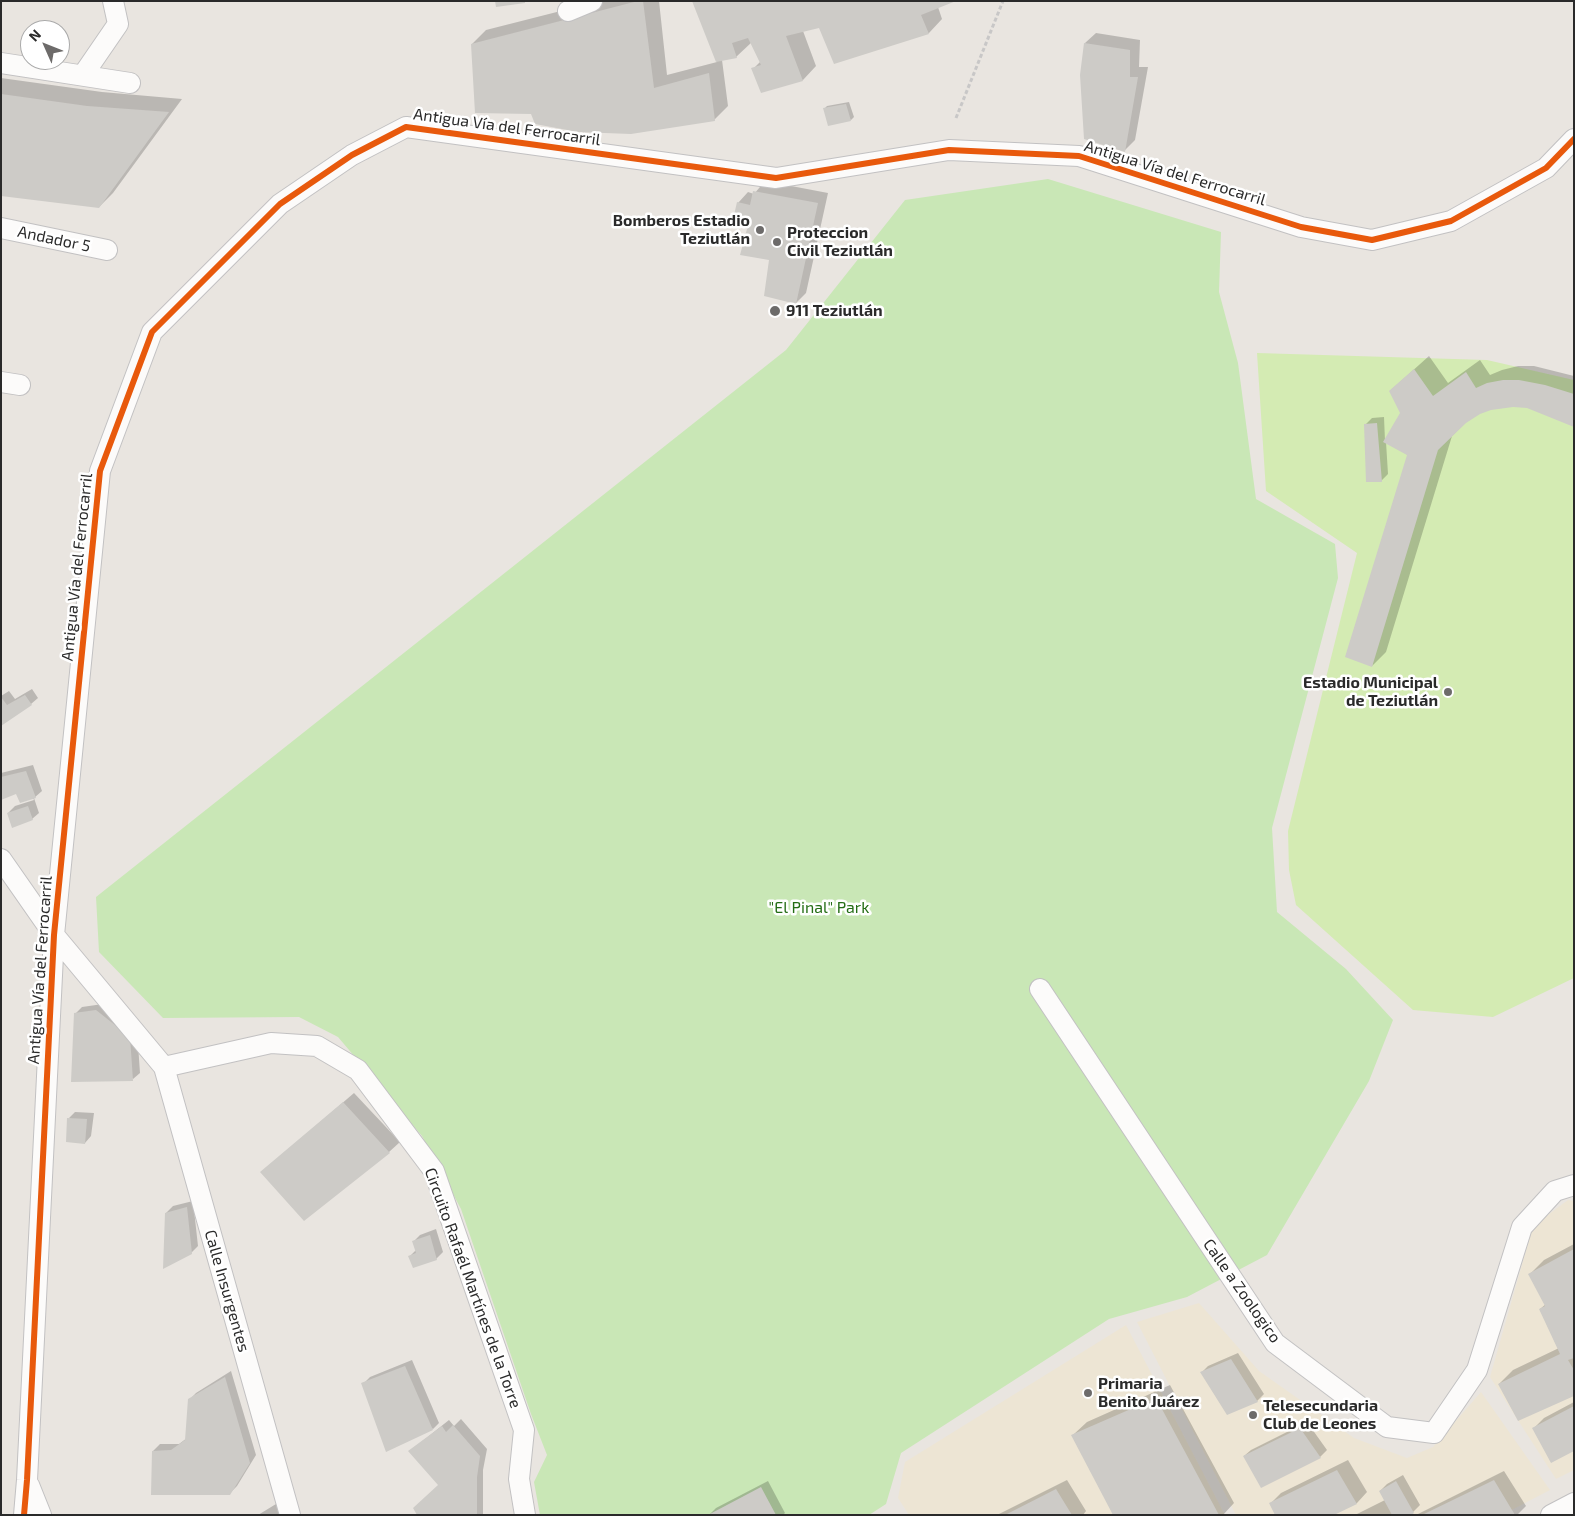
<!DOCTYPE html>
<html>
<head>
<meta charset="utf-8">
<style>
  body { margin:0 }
  #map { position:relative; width:1575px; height:1516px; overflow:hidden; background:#e9e5e0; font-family:"Exo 2",sans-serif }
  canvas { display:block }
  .frame { position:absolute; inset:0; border:2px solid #2a2a2a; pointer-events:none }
  .north { position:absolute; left:20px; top:20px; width:50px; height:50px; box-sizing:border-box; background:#fff; border:1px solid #aaa; border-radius:50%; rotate:314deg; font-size:14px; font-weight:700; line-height:20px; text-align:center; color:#2a2a2a }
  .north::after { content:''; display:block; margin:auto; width:18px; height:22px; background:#6d6b6a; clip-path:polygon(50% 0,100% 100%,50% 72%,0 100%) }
</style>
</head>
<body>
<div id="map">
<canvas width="1575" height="1516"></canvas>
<div class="frame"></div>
<div class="north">N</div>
</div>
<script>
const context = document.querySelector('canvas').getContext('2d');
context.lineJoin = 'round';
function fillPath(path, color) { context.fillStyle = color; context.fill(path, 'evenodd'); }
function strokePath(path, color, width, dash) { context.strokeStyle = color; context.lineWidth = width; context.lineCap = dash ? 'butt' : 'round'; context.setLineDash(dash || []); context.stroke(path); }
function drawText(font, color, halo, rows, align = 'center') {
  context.font = font + ' "Exo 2",sans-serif'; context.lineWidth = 5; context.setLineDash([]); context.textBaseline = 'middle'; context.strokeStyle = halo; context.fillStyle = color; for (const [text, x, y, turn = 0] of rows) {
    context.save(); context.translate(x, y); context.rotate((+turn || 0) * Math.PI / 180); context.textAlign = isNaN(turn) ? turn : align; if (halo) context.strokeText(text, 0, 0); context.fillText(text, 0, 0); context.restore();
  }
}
const education = new Path2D(`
  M1568,1200l6,1v269l-18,9 -66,-102 43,-151z
  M1199,1303l60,68 95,67 53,20 26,-11 48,-55 69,98 -48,25h-266l-99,-193z
  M1126,1325l99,190h-316l-11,-17 7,-36z`);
const green = new Path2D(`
  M1048,179l173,53 -2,60 19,71 18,136 79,45 3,34 -66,250 5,84 69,57 47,51 -24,61 -102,174 -80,42 -78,22 -208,134 -15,51 -17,11h-329l-6,-33 13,-27 -16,-41 -70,-205 -39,-73 -84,-99 -39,-20 -136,1 -64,-66 -3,-55 690,-547 119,-150z`);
const pitch = new Path2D(`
  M1257,353l230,7 87,20v598l-81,39 -80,-7 -117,-105 -7,-35 -1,-39 69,-278 -91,-62z`);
const shadow = new Path2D(`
  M600,1h59l8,74 50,-13 -23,-61 244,6 4,12 -13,14 -110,-7 -16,5 13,35 -13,14 -50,-11 8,-8 -9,-19 -16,15 -14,3 6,46 -14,14 -182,-8 -60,-68 14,-14z
  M1096,33l44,7 -1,27h9l-13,73 -10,10 -40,-107z
  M1,78l101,14 80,7 -69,94 -14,14 -98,-13z
  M849,102l5,15 -3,3 -27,-11 3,-3z
  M765,181l63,12 -22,100 -10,10 -26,-44 -22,-31 -10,-25 10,-11 6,2z
  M1429,356l19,27 32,-23 10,15 12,-5 16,-4h16l40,10v50l-47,-19 -14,-1 -22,3 -12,4 -13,9 -14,14 -66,216 -14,14 36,-211 -22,-13 2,32 -7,7 -16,-56 7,-7 12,-1 1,24 17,-28 -12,-22z
  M32,689l6,9 -7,6 -30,20v-28l8,-5 6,8z
  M33,765l9,26 -8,7 5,15 -7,6 -24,-6 7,-7 19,-6 -1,-2 -16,-6 -16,7v-26z
  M103,1004l34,26 3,43 -7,6 -58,-65 7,-7z
  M354,1093l46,49 -11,10 -127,20z
  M75,1112l19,1 -3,23 -6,7 -16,-25z
  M193,1201l5,45 -7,7 -25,-40 7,-7z
  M436,1229l7,23 -7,7 -26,-3 6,-6 -3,-8 7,-7z
  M1574,1244v150l-75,-10 14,-14 46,-22 -19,-39 6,-5 -16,-30 14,-14z
  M1238,1353l26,41 -7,7 -30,12 -25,-41 6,-6z
  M412,1360l27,63 -6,6 -70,-45 7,-7z
  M231,1371l25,84 -19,31 -7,7 -77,-42 7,-7h19l8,-6 2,-38 7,-7z
  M1170,1385l64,118 -11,12h-108l-42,-80 14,-13z
  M1574,1402v47l-40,-21 10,-10z
  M461,1419l26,30 -4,21v45h-65l21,-30 -29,-34 39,-31 5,6z
  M1307,1422l20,28 -7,7 -59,29 -17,-30 7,-6z
  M1348,1460l19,32 -10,11 -26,12 -60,-12 10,-10z
  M1504,1471l22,35 -9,9h-101z
  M1403,1475l17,30 -7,7 -4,3h-54l30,-15 -5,-9 7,-7z
  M1067,1480l19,31 -3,4h-86z
  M768,1481l17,32 -2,2h-74l7,-7z
  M276,1504l3,11h-21z`);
const building = new Path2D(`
  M495,1h30v2l-29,4z
  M638,1h5l11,87 55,-15 6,48 -84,13 -53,-2 -43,-8 -4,-10 -56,-1 -4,-69z
  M692,1h264l-35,14 8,19 -95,30 -15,-36 -33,8 17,45 -42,12 -10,-25 10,-3 -13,-27 -16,5 5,15 -21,4z
  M1084,43l46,7v27h8l-13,75 -41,-13 -4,-64z
  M1,94l86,12 82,6 -70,96 -98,-12z
  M846,104l5,17 -23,5 -5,-18z
  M753,191l65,12 -22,101 -32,-8 5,-36 -29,-5 7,-26 -15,-5 5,-22 13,3z
  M1414,369l19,27 33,-24 10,16 11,-5 16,-3h16l26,5 29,9v33l-47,-19 -14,-1 -22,3 -11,4 -14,9 -28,27 -66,217 -27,-10 62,-202 -24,-13 17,-29 -11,-22z
  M1377,423l5,59h-16l-2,-58z
  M25,695l7,10 -31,21v-29l6,8z
  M26,771l10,27 -16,5 -4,-9 -15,6v-23z
  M28,806l5,14 -21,8 -5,-15z
  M96,1010l34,27 3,44 -62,1 3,-69z
  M343,1102l47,51 -86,68 -44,-49z
  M67,1118l20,1 -2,25 -19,-2z
  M187,1207l5,47 -29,15 2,-56z
  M430,1235l7,25 -24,8 -5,-12 8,-3 -4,-12z
  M1574,1249v109l-6,2 6,10v26l-56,25 -20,-37 62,-30 -21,-45 6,-3 -17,-32z
  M1231,1359l27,43 -31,13 -27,-43z
  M405,1366l28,64 -47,22 -25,-69z
  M225,1377l25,86 -20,32h-79l1,-44 19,-1 14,-10 3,-41z
  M1156,1398l63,117h-106l-42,-80z
  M1574,1406v45l-23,12 -19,-35z
  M453,1425l27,31 -3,21v38h-60l-4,-7 25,-23 -30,-34 34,-25 4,6z
  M1300,1428l21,30 -60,30 -18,-32z
  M1337,1470l20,34 -23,11h-59l-6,-12z
  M1494,1480l21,35h-93z
  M1396,1481l18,32 -3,2h-19l-13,-24z
  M761,1487l15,28h-68z
  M1056,1489l16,26h-67z`);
const path = new Path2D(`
  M956,118l47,-117`);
const minor = new Path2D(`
  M568,11l24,-10
  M1,63l129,20
  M83,75l35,-51 -5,-23
  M1,228l106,22
  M1,382l19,3
  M1,859l53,76 110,132 107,-24 46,3 41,24 76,101 90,259 -5,49 6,36
  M1040,989l235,354 112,84 47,6 43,-63 45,-143 33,-36 19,-6
  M164,1067l126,448
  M29,1485l12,30
  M24,1515l3,-35 27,-545 46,-464 52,-139 128,-128 72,-49 54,-28 370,51 173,-28 130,6 222,71 71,13 79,-19 95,-53 28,-29
  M1551,1515l23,-12`);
const cycleway = new Path2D(`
  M24,1515l3,-35 27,-545 46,-464 52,-139 128,-128 72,-49 54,-28 370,51 173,-28 130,6 222,71 71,13 79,-19 95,-53 28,-29`);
const markers = [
  [760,230,5,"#6d6b6a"],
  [777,242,5,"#6d6b6a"],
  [775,311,6,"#6d6b6a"],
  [1448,692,5,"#6d6b6a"],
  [1088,1393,5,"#6d6b6a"],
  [1253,1415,5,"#6d6b6a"]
];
const streetNames = [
  ["Antigua Vía del Ferrocarril",507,127,8],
  ["Antigua Vía del Ferrocarril",1175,173,17],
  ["Andador 5",54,239,12],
  ["Antigua Vía del Ferrocarril",77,567,-84],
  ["Antigua Vía del Ferrocarril",40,970,-86],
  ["Circuito Rafaél Martínes de la Torre",473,1288,70],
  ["Calle Insurgentes",227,1291,74],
  ["Calle a Zoologico",1242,1291,55]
];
const poiNames = [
  ["Bomberos Estadio",750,221,"right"],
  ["Teziutlán",750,239,"right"],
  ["Proteccion",787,233],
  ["Civil Teziutlán",787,251],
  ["911 Teziutlán",786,311],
  ["Estadio Municipal",1438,683,"right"],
  ["de Teziutlán",1438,701,"right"],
  ["Primaria",1098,1384],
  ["Benito Juárez",1098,1402],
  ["Telesecundaria",1263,1406],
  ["Club de Leones",1263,1424]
];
const parkNames = [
  ["\"El Pinal\" Park",819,908]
];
fillPath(education, '#ede5d4');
fillPath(green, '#c9e7b6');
fillPath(pitch, '#d4ebb3');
fillPath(shadow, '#0003');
fillPath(building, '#cdcbc7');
strokePath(minor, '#c2c1c2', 22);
strokePath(path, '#c8c7c7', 3, [4, 2.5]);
strokePath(minor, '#fcfbfa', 20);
strokePath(cycleway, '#e8590c', 6);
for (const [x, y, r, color] of markers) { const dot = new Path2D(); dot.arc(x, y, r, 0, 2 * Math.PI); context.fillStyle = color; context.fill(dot); strokePath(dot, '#fff', 2); }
drawText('16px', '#2a2a2a', '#fff', streetNames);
drawText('bold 16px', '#2a2a2a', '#fff', poiNames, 'left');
drawText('16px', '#246d15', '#fff', parkNames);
</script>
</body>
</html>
